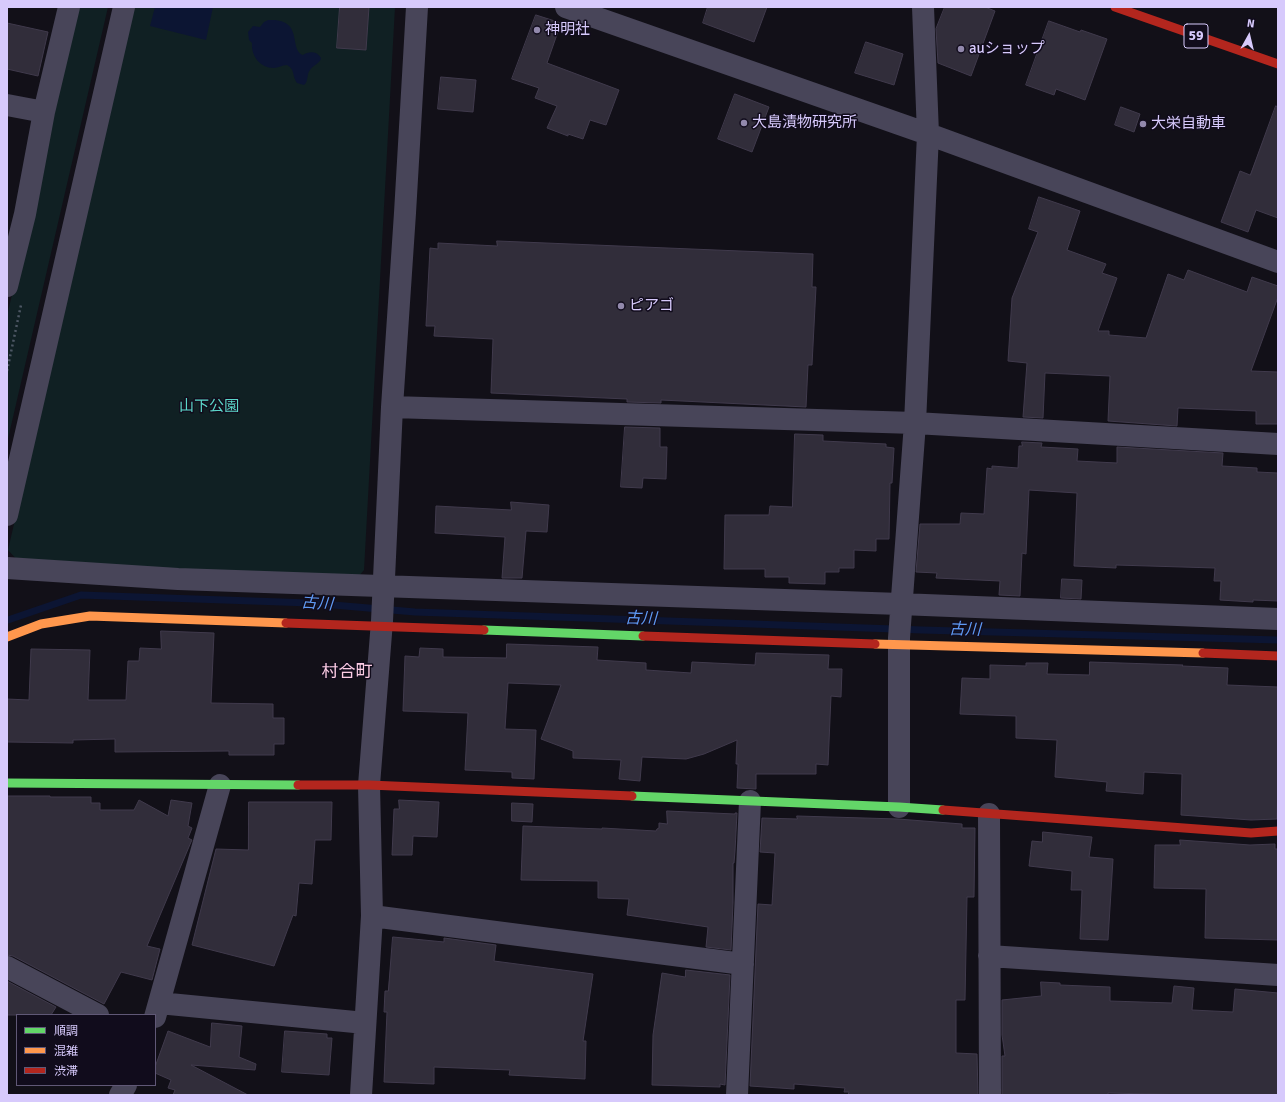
<!DOCTYPE html>
<html>
<head>
<meta charset="utf-8">
<style>
  body { margin:0 }
  #map { position:relative; width:1285px; height:1102px; overflow:hidden; background:#121018; font-family:Signika,"Noto Sans JP",sans-serif }
  canvas { display:block }
  .frame { position:absolute; inset:0; border:8px solid #d7cafc; pointer-events:none }
  .legend { position:absolute; left:16px; top:1014px; width:140px; height:72px; box-sizing:border-box; background:#110c1c; border:1px solid #605876; margin:0; padding:5px 7px; list-style:none; font-size:12px; color:#d7cafc }
  .legend li { display:flex; align-items:center; gap:8px; height:20px }
  .legend b { width:20px; border:1px solid #605876 }
  .north { position:absolute; left:1229px; top:16px; width:40px; height:40px; -webkit-text-stroke:3px #110c1c; paint-order:stroke; rotate:8deg; font-size:11px; font-weight:700; line-height:16px; text-align:center; color:#d7cafc }
  .north::after { content:''; display:block; margin:auto; width:14px; height:18px; background:#d7cafc; clip-path:polygon(50% 0,100% 100%,50% 72%,0 100%) }
</style>
</head>
<body>
<div id="map">
<canvas width="1285" height="1102"></canvas>
<div class="frame"></div>
<ul class="legend">
<li><b style="height:5px;background:#63d668"></b>順調</li>
<li><b style="height:5px;background:#ff974d"></b>混雑</li>
<li><b style="height:5px;background:#b3261e"></b>渋滞</li>
</ul>
<div class="north">N</div>
</div>
<script>
const context = document.querySelector('canvas').getContext('2d');
context.lineJoin = 'round';
function fillPath(path, color) { context.fillStyle = color; context.fill(path, 'evenodd'); }
function strokePath(path, color, width, dash) { context.strokeStyle = color; context.lineWidth = width; context.lineCap = dash ? 'butt' : 'round'; context.setLineDash(dash || []); context.stroke(path); }
function drawText(font, color, halo, rows, align = 'center') {
  context.font = font + ' Signika,"Noto Sans JP",sans-serif'; context.lineWidth = 3; context.setLineDash([]); context.textBaseline = 'middle'; context.strokeStyle = halo; context.fillStyle = color; for (const [text, x, y, turn = 0] of rows) {
    context.save(); context.translate(x, y); context.rotate((+turn || 0) * Math.PI / 180); context.textAlign = isNaN(turn) ? turn : align; if (halo) context.strokeText(text, 0, 0); context.fillText(text, 0, 0); context.restore();
  }
}
const green = new Path2D(`
  M79,7h29l-101,436v-127z
  M133,7h262l-31,563 -6,7 -338,-14 -12,-13z`);
const water = new Path2D(`
  M155,7h58l-7,33 -56,-14z
  M268,20c37,-2 20,29 35,35 6,-4 14,-4 18,3 -1,6 -7,6 -11,12 -4,5 -1,11 -6,15l-7,-2c-5,-7 -2,-14 -10,-18 -5,0 -9,3 -13,3 -14,0 -23,-12 -22,-25l-3,-3 -1,-8 5,-6 7,1 4,-5z`);
const stream = new Path2D(`
  M8,620l73,-25 229,8 105,9 507,18 356,10`);
const building = new Path2D(`
  M340,7h29l-3,43 -29,-2z
  M708,7h59l-13,35 -51,-19z
  M945,7h40l10,4 -24,65 -33,-13 -2,-34z
  M536,15l25,8 -14,40 72,27 -13,35 -16,-5 -7,19 -15,-5v2l-21,-8 10,-22 -22,-8 4,-10 -27,-9z
  M1049,21l31,11 1,-2 26,9 -22,61 -29,-11 -2,6 -28,-10z
  M7,23l41,9 -10,44 -31,-7z
  M866,42l37,12 -9,31 -39,-12z
  M441,77l35,3 -3,32 -35,-3z
  M735,94l34,13 -17,45 -34,-13z
  M1276,106l2,1v111l-22,-8 -8,22 -27,-10 19,-51 10,4z
  M1121,107l19,7 -6,18 -19,-7z
  M1039,197l41,14 -13,39 39,14 -4,9 15,5 -19,53h11v4l37,3 22,-64 16,6 4,-10 59,22 5,-15 26,9v11l-27,74 27,1v52h-22v-13l-78,-3 -1,18 -69,-5 2,-45 -65,-3 -2,45 -20,-1 4,-54 -19,-2 4,-63 26,-66 -9,-3z
  M497,241l316,13 -1,33h4l-4,78h-4l-2,42 -145,-7v3l-34,-1v-3l-136,-6 2,-54 -59,-3 1,-10h-9l4,-78 8,1v-6l59,3z
  M625,427l35,1v19h7l-1,32 -23,-1 -1,10 -21,-1z
  M795,434l28,1v6l63,3v3l8,1 -2,35h-2l-1,56h-13v12l-22,-1v18h-15v4h-14v12l-36,-1v-6h-24v-8h-41l1,-54h44l1,-9 22,1z
  M1022,442l20,1 -1,4 37,2 -1,12 40,2v-16l106,6 -1,13 35,2v4l21,1v128l-25,-1v2l-33,-2 1,-19h-7l1,-13 -99,-3v3l-42,-2 3,-73 -48,-3 -3,64 -4,-1 -2,43 -21,-1 1,-14 -64,-3 1,-5 -21,-1 4,-48h40l1,-11 23,1 3,-46 5,1v-3l26,2 1,-22h3z
  M511,502l38,3 -2,27 -21,-1 -4,47h-20l3,-41 -70,-4 1,-27 75,4z
  M1062,579l20,1 -1,19 -20,-1z
  M161,631l53,2 -3,70 62,1v14h11v26h-10v11h-45v-4l-114,1v-13l-42,1v3l-66,-1v-43l22,1 2,-51 59,1 -2,50h38l2,-39h11l1,-13 21,1z
  M507,644l91,3 -1,13 49,3v7l45,3 1,-11 63,3 1,-12 73,2 -1,14h14l-1,28 -10,-1 -3,69 -12,-1v10h-60v15l-19,-1 1,-24h-2l1,-24 -33,14 -18,5 -44,-2 -2,24 -21,-2 2,-19 -48,-2v-7l-32,-12 20,-54 -53,-2 -3,46 31,1 -2,49 -22,-1v-6l-47,-2 3,-57 -65,-2 2,-55 14,1 1,-9 23,1v8l63,1z
  M1090,662l93,3 -1,1 46,2 -1,17 51,2v98l-1,34 -26,1 -70,-5 1,-41 -38,-2 -1,22 -37,-3 1,-9 -52,-5 2,-37 -41,-2v-22l-56,-2 2,-36 28,1v-14l36,1v-3h22l-1,11 42,1z
  M7,796h43v1h41v6h9v7h34l5,-10 29,16 3,-16 21,3 -4,23 4,2 -4,10 4,2 -1,2 -44,104 13,3 -8,31 -31,-8 -17,32 -91,-48 -6,-1z
  M399,800l40,2 -2,35 -24,-1 -1,19h-20l2,-46h5z
  M249,802h83l-1,38h-16l-3,44 -13,-1 -3,33 -3,-1 -19,51 -82,-21 24,-96 32,1z
  M512,803l21,1 -1,18 -20,-1z
  M667,811l68,3v-1h2l-2,38 -1,12h-1v40l-2,47 -25,-3 2,-20 -81,-12 2,-16 -31,-1v-17l-77,-1 2,-54 79,3v-1l54,3 1,-2 2,-1v-5l8,1z
  M797,816l101,3 64,5v4h13l-1,69h-7l-2,103h-9v53l21,1 1,41h-130l1,-3h-5l1,-4 -51,-4v5l-44,-3 8,-182 14,1 3,-52 -15,-1 2,-34 35,1z
  M1043,832l49,5 -3,20 24,2 -5,81 -28,-1 2,-49h-11l1,-19 -43,-5 3,-25 10,1z
  M1180,840l70,5 25,-1v5h3v91l-73,-2 1,-49 -52,-1 1,-43h25z
  M393,937l51,5v-4l52,7 -2,16 99,13 -10,67h3l-1,38 -76,-4 1,-5 -76,-3v17l-50,-2 3,-70h-3l1,-21h3z
  M686,970l44,5 -5,110 -5,-1v3l-68,-2 1,-50 9,-62 23,4z
  M7,981l49,26 -5,8h-44z
  M1041,982l19,1v2l50,2v14l62,2 2,-17 20,2 -2,22 41,2 2,-23 43,4v102h-86l-84,-2v2h-106v-39h3l-3,-21v-35l39,-4z
  M212,1023l30,3 -3,31 17,7 -1,6 -64,-5 57,30h-75l2,-5 -7,-2 3,-8 -16,-7v-6l13,-36 42,16z
  M285,1031l42,3v4h5l-3,37 -47,-3z`);
const path = new Path2D(`
  M7,371l14,-66`);
const street = new Path2D(`
  M566,7l362,127 350,128
  M7,105l37,7
  M7,286l18,-72 19,-102 25,-105
  M392,407l523,16 363,21
  M7,515l117,-508
  M7,568l171,11 722,25 378,15
  M899,807v-169l16,-215 13,-289 -5,-127
  M989,814l1,281
  M372,916l371,48
  M989,956l289,19
  M7,967l91,48
  M159,1003l206,20
  M155,1017l65,-232
  M120,1095l6,-10
  M361,1095l11,-179 -3,-131 13,-164 10,-214 13,-194 12,-206
  M737,1095l13,-294`);
const fast = new Path2D(`
  M484,630l159,6
  M7,783l291,2
  M632,796l267,11 44,3`);
const slow = new Path2D(`
  M7,637l34,-13 49,-8 196,7
  M875,644l328,9`);
const jam = new Path2D(`
  M1115,7l163,57
  M286,623l198,7
  M643,636l232,8
  M1203,653l75,3
  M298,785h71l263,11
  M943,810l308,23 27,-2`);
const markers = [
  [537,30,4,"#9289ac"],
  [961,49,4,"#9289ac"],
  [744,123,4,"#9289ac"],
  [1143,124,4,"#9289ac"],
  [621,306,4,"#9289ac"]
];
const shields = [
  [1196,36,24]
];
const shieldNames = [
  ["59",1196,36]
];
const poiNames = [
  ["神明社",545,30],
  ["auショップ",969,49],
  ["大島漬物研究所",752,123],
  ["大栄自動車",1151,124],
  ["ピアゴ",629,306]
];
const parkNames = [
  ["山下公園",209,407]
];
const waterNames = [
  ["古川",317,604,4],
  ["古川",641,619,2],
  ["古川",965,630,2]
];
const quarterNames = [
  ["村合町",347,673]
];
fillPath(green, '#102023');
fillPath(water, '#0c1533');
strokePath(stream, '#0c1533', 7);
fillPath(building, '#312d3a');
strokePath(building, '#403a4c', 1);
strokePath(path, '#4d5764', 2.5, [2, 3]);
strokePath(street, '#484559', 22);
strokePath(fast, '#63d668', 9);
strokePath(slow, '#ff974d', 9);
strokePath(jam, '#b3261e', 9);
for (const [x, y, r, color] of markers) { const dot = new Path2D(); dot.arc(x, y, r, 0, 2 * Math.PI); context.fillStyle = color; context.fill(dot); strokePath(dot, '#110c1c', 1.5); }
for (const [x, y, w] of shields) { const box = new Path2D(); box.roundRect(x - w / 2, y - 12, w, 24, 3); context.fillStyle = '#110c1c'; context.fill(box); strokePath(box, '#d7cafc', 1); }
drawText('bold 14px', '#d7cafc', null, shieldNames);
drawText('15px', '#d7cafc', '#110c1c', poiNames, 'left');
drawText('15px', '#5cd6c9', '#110c1c', parkNames);
drawText('italic 16px', '#5f9af5', '#110c1c', waterNames);
drawText('17px', '#fccce4', '#110c1c', quarterNames);
</script>
</body>
</html>
